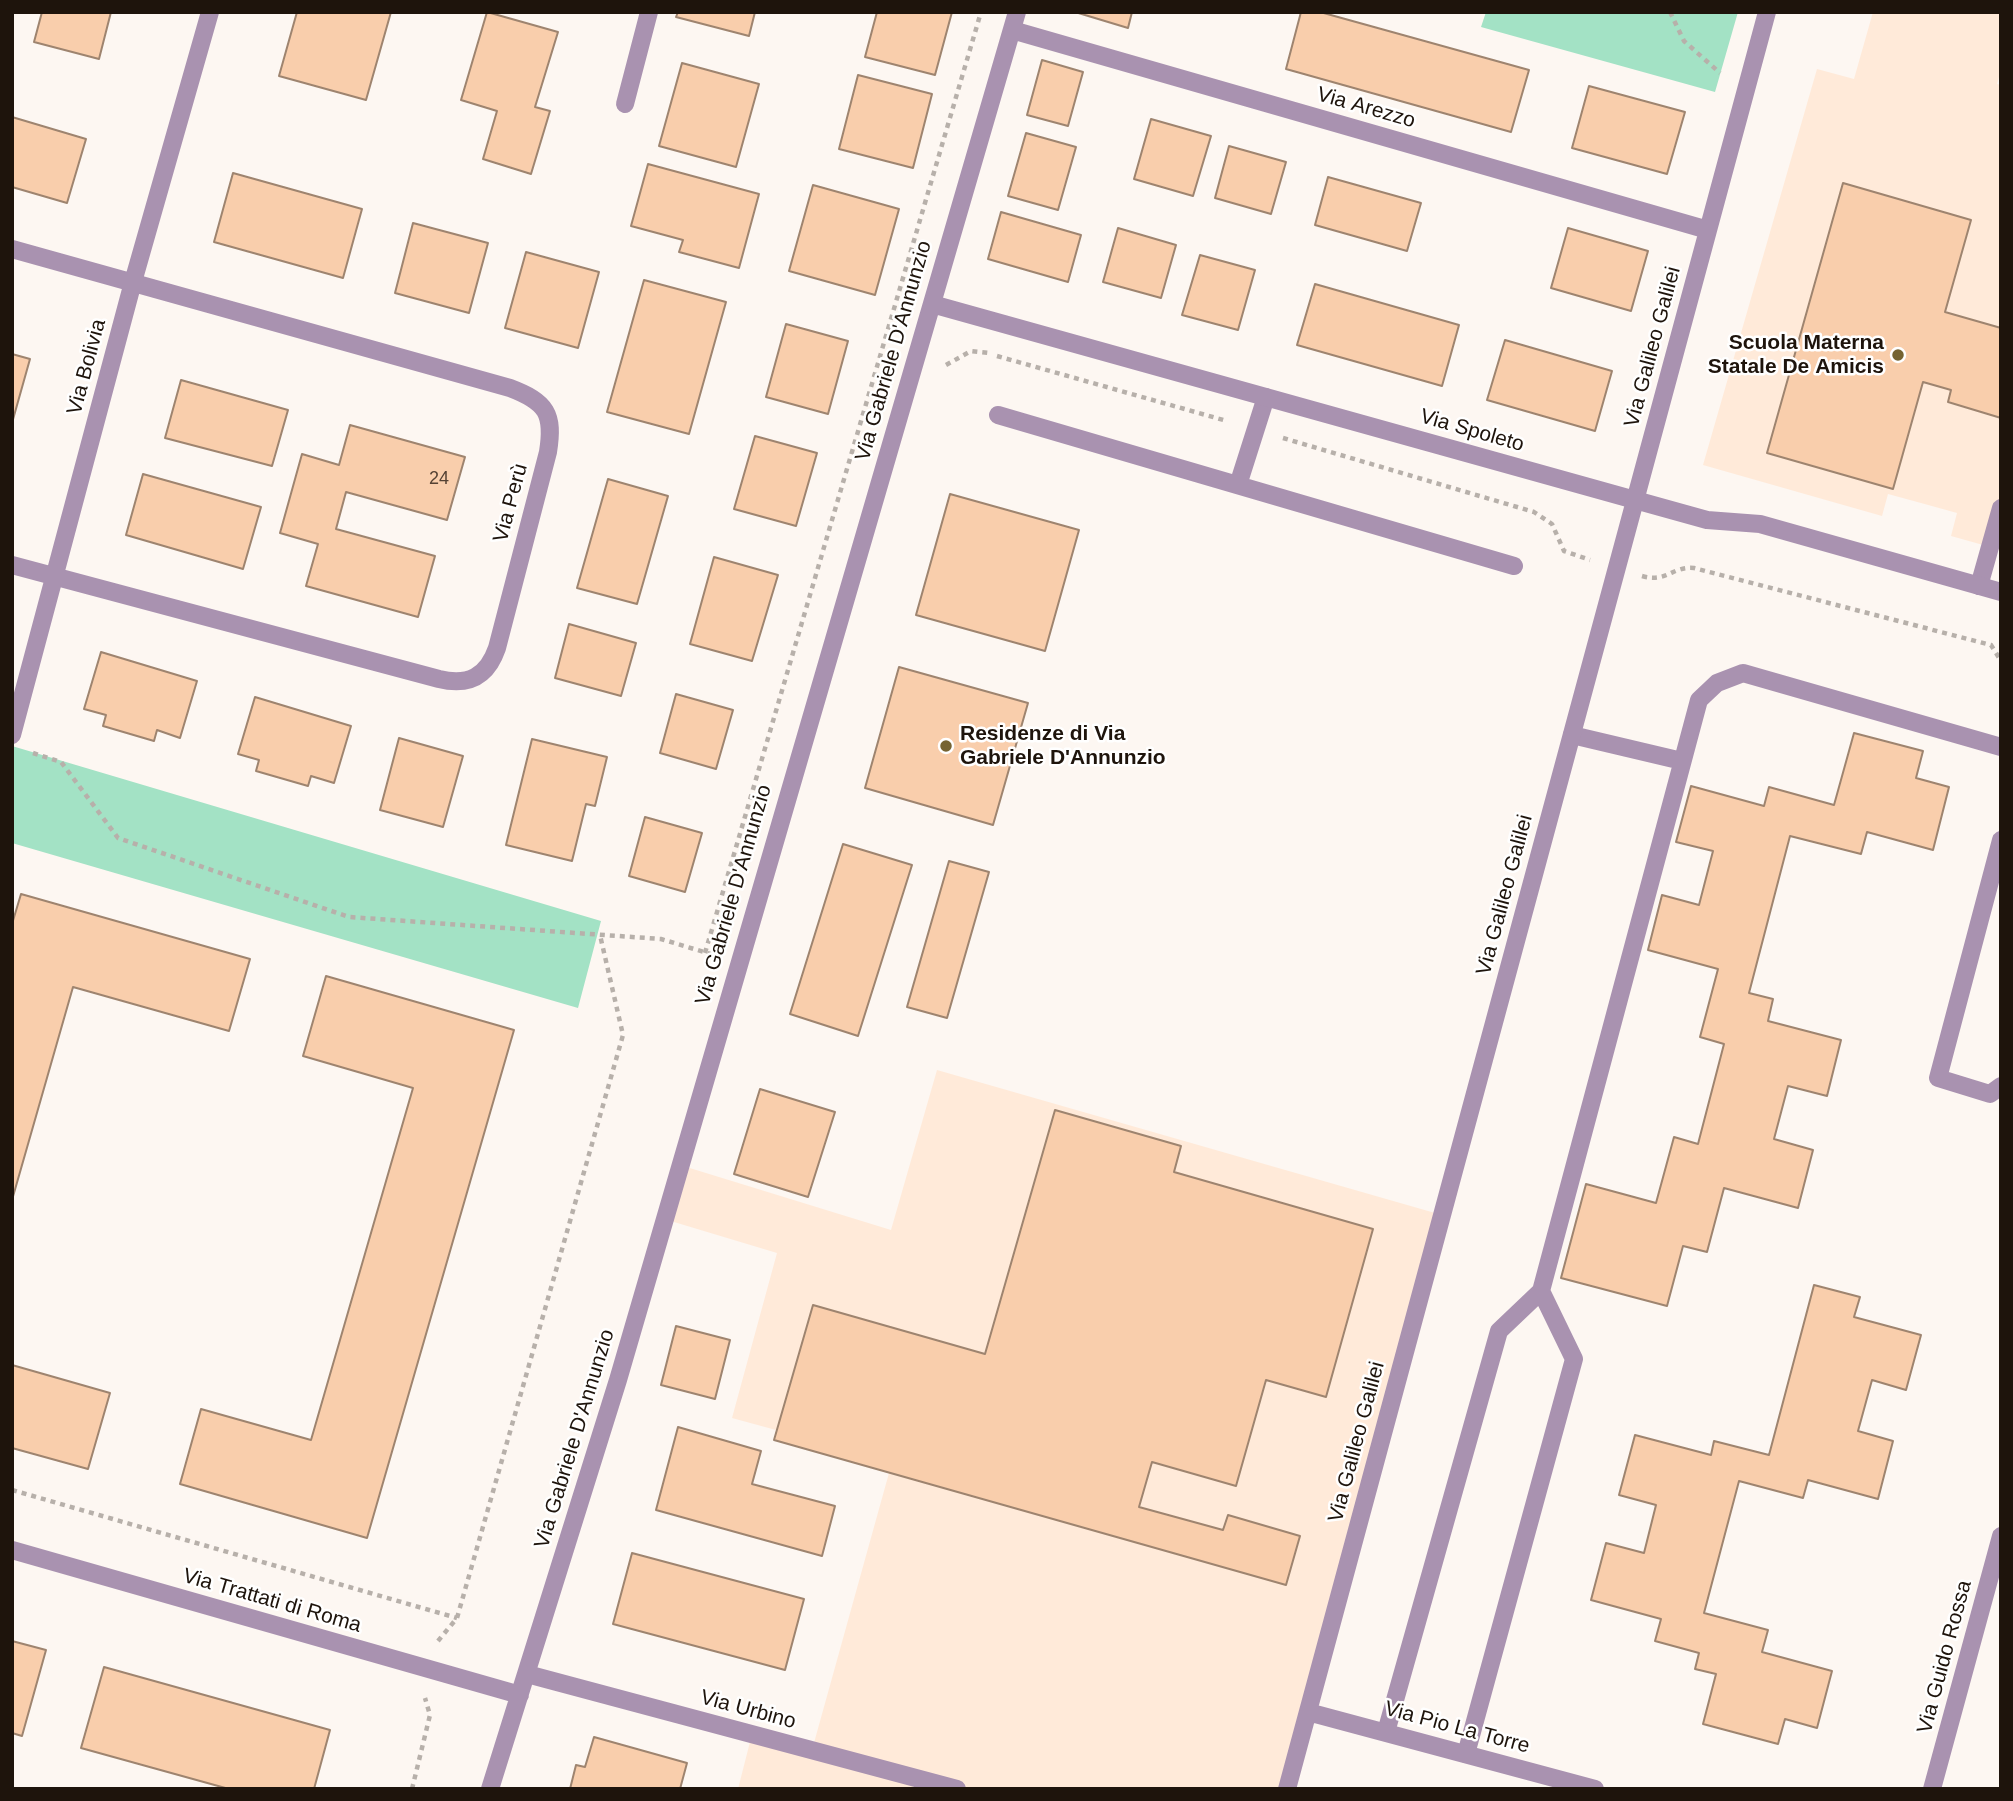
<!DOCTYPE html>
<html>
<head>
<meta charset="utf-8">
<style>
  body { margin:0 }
  #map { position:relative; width:2013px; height:1801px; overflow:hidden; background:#fdf7f2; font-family:Arial,sans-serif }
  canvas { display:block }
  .frame { position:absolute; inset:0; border:14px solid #1e140c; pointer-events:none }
</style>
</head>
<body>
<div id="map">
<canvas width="2013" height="1801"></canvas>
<div class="frame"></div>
</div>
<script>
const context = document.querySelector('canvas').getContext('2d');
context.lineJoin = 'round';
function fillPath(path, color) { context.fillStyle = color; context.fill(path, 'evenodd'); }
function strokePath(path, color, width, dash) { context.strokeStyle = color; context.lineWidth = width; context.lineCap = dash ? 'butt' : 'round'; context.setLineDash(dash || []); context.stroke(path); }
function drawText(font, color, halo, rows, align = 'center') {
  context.font = font + ' Arial,sans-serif'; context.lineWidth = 5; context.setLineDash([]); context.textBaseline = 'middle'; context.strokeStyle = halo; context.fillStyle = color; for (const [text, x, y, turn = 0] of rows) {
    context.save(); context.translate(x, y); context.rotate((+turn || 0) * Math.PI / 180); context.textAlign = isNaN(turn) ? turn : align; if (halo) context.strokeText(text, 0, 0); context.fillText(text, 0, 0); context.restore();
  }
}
const built = new Path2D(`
  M1873,12h128v58l-4,14 4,1v243l-56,-16 26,-92 -128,-36 -76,269 126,36 30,-107 28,8 -3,13 53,15v132l-50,-14 6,-23 -36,-10 -33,-9 -6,22 -179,-51 114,-396 37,10z
  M937,1070l505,145 -155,574h-549l14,-55 60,16 77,-277 -115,-33 2,-10 -44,-12 45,-165 -113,-34 16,-54 211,65z`);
const green = new Path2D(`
  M1486,12h252l-23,80 -234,-65z
  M12,746l589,175 -23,87 -566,-165z`);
const building = new Path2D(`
  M42,12h69l-12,47 -65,-17z
  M297,12h94l-25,88 -87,-24z
  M487,12l71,20 -23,75 15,4 -19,63 -48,-15 14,-48 -36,-11z
  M678,12h77l-6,24 -73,-19z
  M877,12h75l-17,63 -70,-18z
  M1075,12h57l-4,16z
  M1301,12h19l209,58 -18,62 -225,-63z
  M1042,60l41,12 -15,54 -41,-11z
  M682,63l77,21 -23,83 -77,-21z
  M858,75l74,19 -19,74 -74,-19z
  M1589,86l96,26 -18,62 -95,-26z
  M12,117l74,22 -19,64 -55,-16z
  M1151,119l60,17 -18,60 -59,-17z
  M1026,133l50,14 -18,63 -50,-14z
  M1229,146l57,16 -15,52 -56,-16z
  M648,164l111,30 -20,74 -60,-16 4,-12 -52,-14z
  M233,173l129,36 -19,69 -129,-36z
  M1328,177l93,26 -14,48 -92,-26z
  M1843,183l128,37 -26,92 56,16v90l-53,-16 3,-12 -28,-8 -30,107 -126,-36z
  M813,185l86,24 -24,86 -86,-24z
  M1001,212l80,23 -13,47 -80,-23z
  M413,223l75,20 -19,70 -74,-20z
  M1118,228l58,17 -15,53 -58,-16z
  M1568,228l80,23 -17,60 -80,-23z
  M526,252l73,20 -21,76 -73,-20z
  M1200,255l55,15 -17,60 -56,-15z
  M644,280l82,22 -37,132 -82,-22z
  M1315,284l144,41 -17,61 -145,-41z
  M786,324l62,17 -20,73 -62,-17z
  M1505,340l107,31 -17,60 -108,-31z
  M12,354l18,5 -18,64z
  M181,380l107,30 -16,56 -107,-28z
  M350,425l115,32 -18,63 -101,-28 -10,37 99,27 -17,61 -112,-31 12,-42 -38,-11 22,-79 37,11z
  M755,436l62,17 -21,73 -62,-17z
  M143,474l118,33 -18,62 -117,-34z
  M608,479l60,17 -31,108 -60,-16z
  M950,494l129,36 -34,121 -129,-36z
  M714,557l64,18 -26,86 -62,-17z
  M569,624l67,19 -15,53 -66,-18z
  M101,652l96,29 -17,57 -23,-8 -3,11 -51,-15 3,-11 -22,-6z
  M899,667l129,36 -35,122 -128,-37z
  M676,694l57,16 -17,59 -56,-16z
  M255,697l96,29 -17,57 -23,-7 -3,10 -52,-15 3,-11 -21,-6z
  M1854,733l69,18 -7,27 33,9 -16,63 -66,-18 -6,22 -71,-18 -41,157 24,6 -5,22 73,19 -14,56 -39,-10 -14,53 39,11 -15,58 -74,-20 -17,64 -24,-6 -16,60 -106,-28 25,-94 70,19 18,-66 24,7 26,-100 -24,-7 18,-68 -70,-19 14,-55 37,10 14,-54 -37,-9 15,-56 73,20 5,-19 65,18z
  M399,738l64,18 -20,71 -63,-17z
  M532,739l75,18 -12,49 -9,-2 -14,57 -66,-16z
  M645,817l57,16 -17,59 -56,-16z
  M843,844l69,21 -54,171 -68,-22z
  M949,861l40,11 -42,146 -40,-11z
  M21,894l229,65 -21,72 -156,-44 -61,213v-276z
  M326,976l188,54 -147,508 -187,-54 21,-75 110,31 102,-352 -110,-32z
  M760,1089l75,23 -27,85 -74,-23z
  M1055,1110l126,36 -7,26 199,57 -47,168 -60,-17 -30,106 -84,-24 -13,45 84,23 5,-15 72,21 -14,49 -512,-145 39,-135 172,49z
  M1814,1285l46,12 -6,20 67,18 -15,55 -34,-10 -14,51 35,10 -15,58 -70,-19 -5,18 -64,-17 -35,132 64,17 -6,22 70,19 -15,57 -32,-9 -7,25 -75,-20 13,-50 -21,-5 4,-16 -44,-12 6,-22 -70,-19 15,-57 38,10 12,-48 -37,-10 16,-60 76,20 3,-14 55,14z
  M676,1326l54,14 -15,59 -54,-14z
  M12,1365l98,28 -22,76 -76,-21z
  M678,1427l83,24 -9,33 83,22 -13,50 -166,-46z
  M632,1553l172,46 -19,71 -172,-46z
  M12,1641l34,9 -24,86 -10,-3z
  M104,1667l226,63 -16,59h-85l-148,-41z
  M594,1737l93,26 -7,26h-110l6,-24 9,2z`);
const path = new Path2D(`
  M1670,12l14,29 36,32
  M997,356l230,65
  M946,365l25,-14 18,2
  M1283,438l251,74 18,12 12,27 26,9
  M1642,576c25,7 30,-10 52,-8l297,77 10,16
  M33,753l28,9 57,76 231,79 312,22 53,16
  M705,953l276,-941
  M12,1490l445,128
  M438,1641l19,-23 166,-583 -23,-100
  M412,1789l18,-74 -5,-17`);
const service = new Path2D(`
  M998,415l516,151
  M1238,485l28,-88
  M1979,586l22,-78
  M1572,735l110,26
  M2001,840l-63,238 52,16 11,-8
  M1541,1291l158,-591 18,-17 26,-10 258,74
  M1386,1732l113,-401 42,-40 33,68 -108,395`);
const minor = new Path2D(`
  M1012,30l696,200
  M625,104l24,-92
  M12,249l498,139c37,14 44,26 38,64l-51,196c-10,29 -29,38 -58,31l-427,-114
  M932,304l703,196 72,20 53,4 241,68
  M12,735l121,-453 77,-270
  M12,1550l508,145
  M527,1674l430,115
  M1308,1712l287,77
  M490,1789l128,-409 399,-1368
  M1287,1789l480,-1777
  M1932,1789l69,-253`);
const markers = [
  [1898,355,7,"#756331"],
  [946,746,7,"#756331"]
];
const numberNames = [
  ["24",439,479]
];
const streetNames = [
  ["Via Arezzo",1366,108,16],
  ["Via Galileo Galilei",1653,347,-75],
  ["Via Gabriele D'Annunzio",894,351,-74],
  ["Via Bolivia",87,367,-75],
  ["Via Spoleto",1472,431,16],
  ["Via Perù",511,503,-75],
  ["Via Gabriele D'Annunzio",734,895,-74],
  ["Via Galileo Galilei",1505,895,-75],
  ["Via Gabriele D'Annunzio",575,1439,-73],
  ["Via Galileo Galilei",1357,1442,-75],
  ["Via Trattati di Roma",272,1601,16],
  ["Via Guido Rossa",1945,1657,-75],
  ["Via Urbino",748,1710,15],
  ["Via Pio La Torre",1457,1728,15]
];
const poiNames = [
  ["Scuola Materna",1884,343],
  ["Statale De Amicis",1884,367],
  ["Residenze di Via",960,734,"left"],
  ["Gabriele D'Annunzio",960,758,"left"]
];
fillPath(built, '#ffead9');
fillPath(green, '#a3e2c5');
fillPath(building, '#f9ceac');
strokePath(building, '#9e846f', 2);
strokePath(path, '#b7b0aa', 4.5, [5, 5]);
strokePath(service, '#a992b0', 18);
strokePath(minor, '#a992b0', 18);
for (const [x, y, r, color] of markers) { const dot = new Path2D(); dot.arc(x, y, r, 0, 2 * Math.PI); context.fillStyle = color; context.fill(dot); strokePath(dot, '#fff', 2.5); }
drawText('18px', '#554234', null, numberNames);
drawText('21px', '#1e140c', '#fff', streetNames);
drawText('bold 21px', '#1e140c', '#fff', poiNames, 'right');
</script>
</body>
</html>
